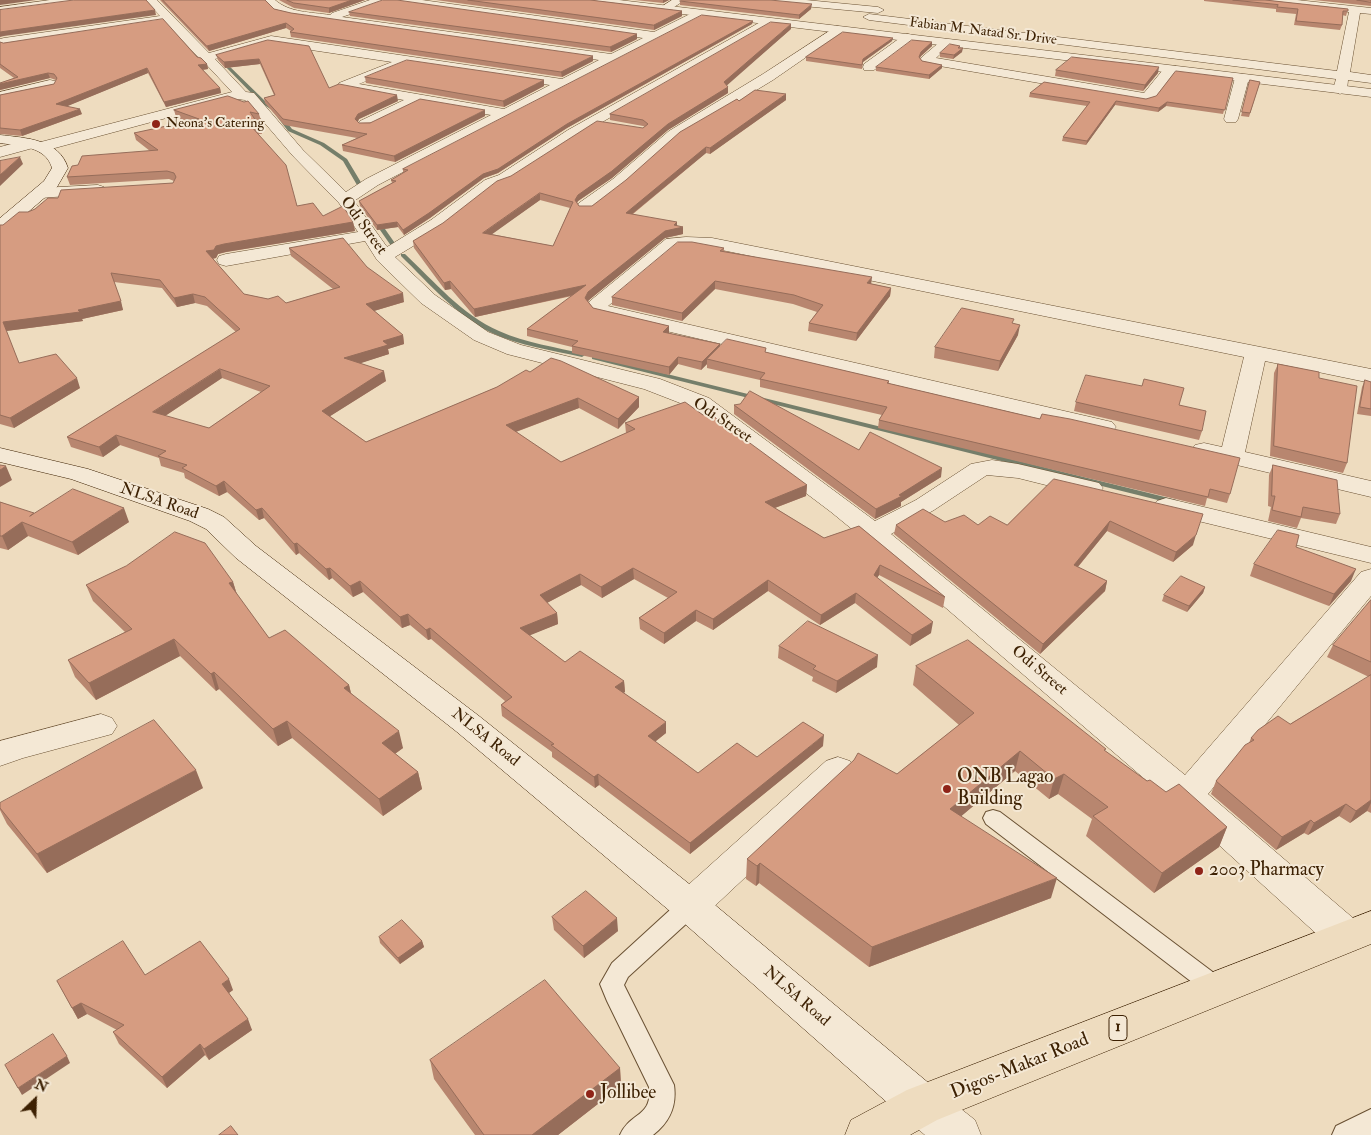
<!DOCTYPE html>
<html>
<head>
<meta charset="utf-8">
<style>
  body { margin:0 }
  #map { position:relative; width:1371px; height:1135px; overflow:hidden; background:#eedcbf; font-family:"IM FELL Double Pica",serif }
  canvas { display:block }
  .north { position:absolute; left:10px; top:1075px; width:50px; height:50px; -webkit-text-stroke:4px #f4e8d5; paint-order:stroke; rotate:24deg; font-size:14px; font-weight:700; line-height:20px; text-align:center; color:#3d2103 }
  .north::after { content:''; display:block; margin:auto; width:18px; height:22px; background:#3d2103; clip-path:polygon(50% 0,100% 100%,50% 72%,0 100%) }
</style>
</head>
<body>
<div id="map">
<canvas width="1371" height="1135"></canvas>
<div class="north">N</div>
</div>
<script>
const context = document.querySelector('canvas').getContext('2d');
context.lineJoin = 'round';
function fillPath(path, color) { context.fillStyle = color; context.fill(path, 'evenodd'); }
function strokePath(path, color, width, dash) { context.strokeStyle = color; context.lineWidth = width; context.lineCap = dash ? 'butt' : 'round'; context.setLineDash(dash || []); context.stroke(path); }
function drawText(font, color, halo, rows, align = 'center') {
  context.font = font + ' "IM FELL Double Pica",serif'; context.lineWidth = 4; context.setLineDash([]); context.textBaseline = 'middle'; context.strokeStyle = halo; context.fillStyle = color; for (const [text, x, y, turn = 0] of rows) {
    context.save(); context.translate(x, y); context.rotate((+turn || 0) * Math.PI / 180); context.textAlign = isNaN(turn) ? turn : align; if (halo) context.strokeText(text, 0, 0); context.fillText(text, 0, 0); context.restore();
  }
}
const stream = new Path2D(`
  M220,59h2l43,42 11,7 16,21 32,14 23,16 15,25 -1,1h-4l-14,-24 -23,-16 -32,-14 -16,-21 -11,-7 -41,-42z
  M374,219h4l21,30 -1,1h-4l-21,-30z
  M401,254h4c29,27 57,61 94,77 27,12 57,16 85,23l1,1 -3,2c-30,-7 -62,-11 -90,-24 -36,-17 -63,-50 -91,-77z
  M594,356l583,144 1,2 -4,2 -582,-145v-2z`);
const service = new Path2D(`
  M993,810l7,2 226,170 4,7 -4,7 -8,3 -8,-3 -224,-172 -3,-6 3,-6z
  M690,897l8,2 3,7 -3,7 -70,64 -4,8 50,100c3,21 -4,37 -21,50h-33c10,-23 33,-18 29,-48l-42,-86 -7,-17 12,-21 70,-64z
  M1371,1109v26h-39l4,-9z`);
const minor = new Path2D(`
  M50,0h29l-5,3 -74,10v-6z
  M146,0h11l52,53 62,-17 291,43 37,-19 -307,-44 -16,-4 -12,-12h11c15,13 36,12 55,15l2,-2 38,-13h16l-1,2 -43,15 269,37 32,-16 -245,-35 -5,-3h29l232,32 42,-21h8l2,2 -2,2 -326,170 -24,16 33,46 44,-27 54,-40 14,-5 69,-45 196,-110h8l2,2 -2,2 -194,112 -67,45 -14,5 -54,42 -48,29 40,38 53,37 33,13 139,34 49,19 166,123 41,-21 55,-36 21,-4 26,4 81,19 4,5 -4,5 -9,3 -72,-18 -31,-3 -53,35 -43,24 294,241 176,-203 10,-3v27l-163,198 152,130 5,12 -5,12 -14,4 -14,-4 -157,-143 -278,-239 -66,-54 -138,-104 -49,-19 -137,-35 -33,-14 -53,-37 -44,-43 -12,-19 -139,25 -7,-2 -2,-4 2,-4 7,-2 132,-22 -19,-29 -46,-47 -48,-56 -8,-1 -197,53 -7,-4 -33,9v-10l30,-8 7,4 195,-51 -29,-31h-3l-2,-4 -33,-35 -161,24 -4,-1v-6l4,-1 156,-22zM271,44l121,18 -53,21 -2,3 7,4 60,10 -44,21 -2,3 2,3h10l50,-24 71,12 -125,64 -20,13 -43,-42 -49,-57 -8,-1 -31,-33zM408,64l142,21 -46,24 -145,-25z
  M672,0h13l-17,11h-8l-2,-2z
  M766,0h40l72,7 6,3 -6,3 -107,-10z
  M1260,0h37l74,8v6l-11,-1 -10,59 21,3v8l-23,-3 -1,10 -7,4 -7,-4 3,-11 -467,-59 -6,-3 6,-3 468,57 12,-59 -84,-9z
  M837,26l4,1 2,3 -2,3 -68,47 -94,57 -54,48 -34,26h-12l-2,-4 2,-4 34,-24 56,-48 94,-57z
  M908,34l4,1 2,3 -2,3 -38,29h-10l-1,-3 1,-3 40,-29z
  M946,39l6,4 -16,15 208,35 22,-27h10l1,3 -23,30 -9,2 -223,-38 -2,-3 2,-3 20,-17z
  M1242,74l7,4 -11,41 -2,3h-10l-2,-3 11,-41z
  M50,80l5,1 2,3 -2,3 -31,6 -24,7v-8z
  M98,185l6,2 2,3 -2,3 -63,5 -6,-1 -2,-4 2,-4 6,-1z
  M686,237l26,1 659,131v14l-106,-22 -20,91 126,29v16l-176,-42 -3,-5 3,-5 9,-2 18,4 22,-90 -532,-109h-35l-69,58 504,116 4,5 -4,5 -8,2 -510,-120 -7,-9 3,-4 76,-62z
  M1166,498l205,49v16l-214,-52 -4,-5 4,-5z
  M101,714l11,4 5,8 -5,8 -89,24 -23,8v-25z
  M838,757l12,4 5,9 -5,9 -147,138 -13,5 -13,-5 -6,-11 6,-11 149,-134z`);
const tertiary = new Path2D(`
  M586,0h33l752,89v8l-780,-94z
  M922,1084l15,6 38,30 6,15h-56l-18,-15 -7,-15 7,-15z`);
const secondary = new Path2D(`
  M0,135c26,3 59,4 68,33l-11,19 -51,44 -6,1v-14l44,-37 8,-13c-6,-22 -33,-22 -52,-25z
  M0,448l88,21 120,40 16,8 32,29 223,170 224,179 234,195 7,15 -7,15 -15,6 -15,-6 -230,-203 -220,-185 -221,-174 -30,-29 -16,-8 -119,-42 -71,-17z`);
const primary = new Path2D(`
  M1371,911v33l-434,176 -27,15h-65l6,-15 56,-30z`);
const wall = new Path2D(`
  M160,0h105l9,9 17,4 302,48 -31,16 -271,-40 -1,-5 1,-1 -5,-3 -77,23z
  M279,0h86l-36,13 -35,-5z
  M436,0h154l92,11v5l-28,14z
  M635,0h34l-6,3z
  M1204,0h61l83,9 -2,7 -4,-1v10l-2,5 -46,-5 2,-11 -20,-2v-3l-72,-8z
  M1314,0h57v6z
  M680,1l131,8 -12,10 -119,-14z
  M349,12l288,22v5l-26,13 -261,-36z
  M753,21l-1,3 -185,104 -69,45 -14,5 -54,40 -26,17 -6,-8 -21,3 -17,-24 -1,-5 33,-18 -1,-3 12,-7v-4z
  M791,29l-65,56 2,2v6l-60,37 -56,48 -34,23 -1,2 2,3h13l147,-105 47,-1 -76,54 -4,-1 -73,61 44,12 6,8 -18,4 -76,62 -1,1 5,7 76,18v7l51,13 45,6 124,29v3l341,110 -3,9 -20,-5 -2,8 -327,-78 1,-8 3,-5 -122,-28v-7l-53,-12v-4l-6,6 -23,-6 -9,11 -97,-22v-6l-45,-11v-7l45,-33 -97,21 -24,-28 -6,1 -31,-42 -1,-7 230,-113 2,-1 -2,-1 -33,-6v-6zM540,200l30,8 -17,38 -62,-12z
  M268,40l61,48 69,13 -39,18 -1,3 1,1 126,-7 -90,46 -52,-11 -1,-6 15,-7 -73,-13 -19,-22 -1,-5 10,-3 -14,-31 -35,4 -7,-8 -2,-5z
  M892,41l-29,21 -1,7 -56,-8v-4z
  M0,42l3,1 194,14 10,7 1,5 -5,1 17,18 1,5 -55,14 -18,-34 -81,33 15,8 -60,22 -22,-2v-39l54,-11 2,-4 -6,-2 -50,12v-7l14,-5 -14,-10z
  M932,42v4l-11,10 -1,2 2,3 20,4v3l-13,11 -53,-8v-4z
  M960,46v2l2,4 -9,7 -13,-2v-4z
  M1056,70l102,3 -15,18 -88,-15z
  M365,77l179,9 -40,21 -138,-24z
  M1233,78l-10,36 -57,-8 -8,6 -43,-7 -29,40 -24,-4 1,-4 24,-31 -58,-9 1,-4 116,6z
  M1250,80l10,2 -11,35 -8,-1z
  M228,96l31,18 2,7 -5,-1 4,7 2,7h-5l40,72 26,10 30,6 2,9 -129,21 -8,2 -2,4 -3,1 31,35 24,5 18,4 47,-14 -42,-33 -2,-8 78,19 37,35 -30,9 29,24 1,9 -16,5 1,5 -29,9 26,18 -56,35 36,26 131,-55 33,-15 109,25v10l-21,22 -39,-21 -63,24 45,30 65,-29 -1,-10 182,62 -1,11 -31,12 49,30 35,-12 86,71 -2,11 -64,-33 -2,3 54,55 -21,13 -55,-43 -35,22 -52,-34 -55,39 -17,-9 -32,23 -24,-15 -1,-11 29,-20 -34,-19 -32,19 -21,-13 -34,18 10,10 1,11 -29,11 36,27 59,19 1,11 -2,1 43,40 -11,9 43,31 59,-16 66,-11 -133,108 -91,-69 -4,3 -43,-31v-5l-50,-36 -1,-11 4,-4 -74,-62 -3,1 -18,-15 -8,3 -39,-36 -10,5 -21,-19 -3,2 -30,-27 -3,2 -32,-37 -5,2 -32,-28 -8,4 -34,-18 -1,-5 -23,-7 -2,-8 -39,-13 -17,12 -32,-10 -4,-10 169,-105 -29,-26 -12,-3 -18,4 -15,-19 -48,-6 9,28 -41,9 1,2 -77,10 13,32 61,25 -66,40 -14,-4v-199h3l55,-27 115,-15 1,-2 -5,-2 -99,6 -3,-8 11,-12 72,-14 -14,-11 -2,-7 54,-11 -12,-5 -2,-7zM222,378l39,14 -52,36 -44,-12z
  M724,248v3l167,37 -1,8 -34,45 -48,-10 1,-8 8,-11 -24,-8 -78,-15 -33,32 -70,-16v-8z
  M1018,335l-20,36 -64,-13 1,-11z
  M1278,364l41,14 28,85 -4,10 -73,-17 4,-83z
  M1365,380l6,2v34l-14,-2 5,-27z
  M1076,402l103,3 23,26 -3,9 -125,-29z
  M734,405l125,45 82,27 -40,25v4l-26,13 -141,-105z
  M1273,465l67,49 -4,10 -35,-6 -4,10 -29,-7 3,-14 -3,-1 1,-31z
  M1054,479l139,66 -20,17 -66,-31 -29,36 29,14 -2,10 -65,63 -146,-120 2,-9 49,-3 33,3h29z
  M0,502l34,12 95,8 -51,33 -50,-19 -20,14 -8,-2z
  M1296,547l55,34 -22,25 -79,-30 4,-12z
  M233,582l4,13 32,43 80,47 2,8 52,55 -8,6 23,18 4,17 -39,27 -91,-78 -14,8 -59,-57 -3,2 -36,-35 -84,44 -21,-23 -7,-17 57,-28 -32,-31 -7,-16z
  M1205,587l-2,6 -16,19 -25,-11 2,-6z
  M1371,600v213l-4,-2 -17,12 -11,-7 -31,19 -4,-2 -28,17 -65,-56 5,-13 33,-38 2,-5 39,-14 79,-47 -42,-20 6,-12z
  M779,646l98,21 -41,26 -24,-12 1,-4 -35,-19z
  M916,666l189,85 42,30 80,46 -8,20 -65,46 -68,-57 6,-17 -34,-25 -9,5 -34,-28 -54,45 90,82 -182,69 -110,-84 -3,3 -10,-7 1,-20 150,-85 62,-49 -46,-40z
  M203,788l-156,85 -40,-49 -7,-14v-7z
  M552,917l66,14 -34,27 -30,-28z
  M379,937l43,4 2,6 -24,17 -20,-21z
  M145,975l88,15 -4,3 23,37 -43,30 -4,-5 -38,33 -48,-44 -6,-12 4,-2 -30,-16 -9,5 -21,-38z
  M430,1060l190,8 1,18 -63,49h-83l-41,-56z`);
const shadedWall = new Path2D(`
  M0,0h36l-36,5z
  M352,0h13l-36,13v-5z
  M663,0h6l-6,3z
  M812,4l-1,5 -12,10v-4z
  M155,10l1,5 -152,21 -4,1v-5l2,-1z
  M682,11v5l-28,14v-5z
  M753,21l-1,3 -185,104 -69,45 -14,5 -54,40 -26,17 -1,-5 80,-56 84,-50z
  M286,23v5l-77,23 -2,-5z
  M791,24v5l-67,59v-6z
  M637,34v5l-26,13 -1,-5z
  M893,38l-1,3 -29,21 -1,7 1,-10z
  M932,42v4l-11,10 -3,5 1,-4 2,-5z
  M963,48l-1,4 -9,7 1,-4z
  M593,56v5l-31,16 -1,-5z
  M259,59l1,5 -35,4 -1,-6z
  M207,64l1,5 -9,1 -1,-5z
  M942,65v3l-13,11v-4z
  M1159,67l-1,6 -15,18 2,-6z
  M147,68l1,5 -90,37 -2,-6z
  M48,73l2,5 -50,12v-6z
  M544,80v6l-40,21 -1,-6z
  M728,87v6l-60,37 -56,48 -34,23 -3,5v-6l3,-5 90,-71z
  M220,88l1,5 -55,14 -2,-5z
  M786,94v6l-76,54v-6z
  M397,95l1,6 -39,18 -3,6 -1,-6 3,-5z
  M1116,101l-1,4 -29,40 1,-4z
  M1167,102l-1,4 -8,6 1,-4z
  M80,109l2,5 -60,22 -2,-6z
  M485,110v6l-90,46 -1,-6z
  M706,147v6l-80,66v-6z
  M20,157l3,7 -23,22v-11z
  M540,193v7l-56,40 -1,-7z
  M353,222l2,9 -129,21 -8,2 -2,4 -8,1 -2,-8 10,-5 8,-2z
  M397,222l1,5 -21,3v-5z
  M677,222v6l6,-1v7l-18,4 -76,62 -4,5v-7l3,-6 77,-61z
  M872,277l-1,8 -4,-2z
  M450,281l1,8 -6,1 -1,-7z
  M715,281v8l-33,32v-8z
  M586,285l1,7 -112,25 -1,-8z
  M891,288l-1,8 -34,45 1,-8z
  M403,293l1,9 -37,11 -1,-9z
  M193,294l2,9 -18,4 -3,-9z
  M121,301l2,9 -41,9 1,2 -77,10 -3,-9 75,-12z
  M1020,325l-2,10 -20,36 2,-10z
  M669,326v8l-6,-2z
  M403,335l1,9 -16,5 1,5 -43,14 -2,-10 39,-17z
  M720,344v8l-13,7v5l-6,6 1,-8z
  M678,357v7l-9,11v-8z
  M220,369l2,9 -66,44 -3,-10z
  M384,371l2,10 -62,39 -2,-9z
  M77,378l3,10 -66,40 -4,-10z
  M639,397v10l-21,22v-10z
  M578,398l1,10 -72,27 -1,-10z
  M116,435l4,10 -17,12 -4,-10z
  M6,466l6,14 -12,7v-17z
  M942,468l-1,9 -40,25v4l-26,13 1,-10z
  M224,481l3,11 -8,4 -3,-10z
  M807,485l-1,11 -42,16 1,-10z
  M124,508l5,14 -51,33 -6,-13z
  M262,508l2,10 -5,2 -3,-10z
  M1110,521l-3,10 -36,44 3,-10z
  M22,522l6,14 -20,14 -6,-14z
  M1196,535l-3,10 -20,17 3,-10z
  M297,543l2,10 -3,2 -2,-11z
  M880,565l-1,10 -7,11 2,-11z
  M330,568l2,10 -3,2 -3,-11z
  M633,568l1,11 -32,19 -1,-11z
  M1356,569l-5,12 -22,25 5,-12z
  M580,574l1,11 -40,21 -1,-11z
  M768,580v11l-55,39v-11z
  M360,581l3,11 -10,5 -3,-11z
  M1107,581l-2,10 -65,63 3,-10z
  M233,582l5,16 -9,-15z
  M1205,587l-2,6 -16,19 2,-6z
  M856,593l-1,10 -35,22 1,-10z
  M696,610v11l-32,23v-11z
  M557,613l1,11 -37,15 -1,-11z
  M408,614l2,11 -8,3 -2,-11z
  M933,622l-2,11 -21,13 2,-11z
  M430,628l1,11 -3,1 -2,-10z
  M174,639l6,17 -84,44 -7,-17z
  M878,655l-1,12 -41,26 1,-12z
  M214,672l5,17 -3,2 -5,-17z
  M624,681l1,11 -9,6 -1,-11z
  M349,685l4,17 -9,-14z
  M287,721l5,17 -14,8 -5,-17z
  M666,722v11l-18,14v-11z
  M399,731l4,17 -17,12 -4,-17z
  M824,735l-1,11 -133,108v-11z
  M1020,751l-5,20 -69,58 4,-20z
  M196,770l7,18 -156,85 -10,-19z
  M418,772l4,17 -39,27 -4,-17z
  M598,774l1,11 -4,3 -1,-11z
  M1064,774l-6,20 -9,5 5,-20z
  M1371,800v3l-4,8 -17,12 6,-12z
  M1346,804l-7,12 -31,19 6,-12z
  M1311,820l-7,13 -28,17 6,-13z
  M1227,827l-8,20 -65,46 8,-20z
  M760,863l-1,20 -3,3 1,-20z
  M1057,878l-6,20 -182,69 3,-20z
  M617,918l1,13 -34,27 -1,-12z
  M422,941l2,6 -24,17 -2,-6z
  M229,979l4,11 -7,5 -4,-11z
  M81,1003l6,11 -9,5 -6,-11z
  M248,1019l4,11 -43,30 -5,-11z
  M200,1044l5,11 -38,33 -5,-11z
  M67,1056l3,7 -48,32 -4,-7z
  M620,1068l1,18 -63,49h-26z`);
const building = new Path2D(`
  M74,0h72l9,10 -155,22v-22z
  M163,0h102l9,9 17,4 302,43 -32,16 -271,-40 4,-3 -8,-6 -79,23z
  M287,0h65l-23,8 -35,-5z
  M383,0h14l240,34 -27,13 -261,-35z
  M468,0h122l92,11 -28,14z
  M681,0h89l42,4 -13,11 -119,-14z
  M1233,0h32l83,9v2h-5l-1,14 -46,-4 2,-12 -21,-2 1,-2z
  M1357,0h14v2z
  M702,15l51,6 -186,103 -69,45 -15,5 -54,39 -26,17 -6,-8 -20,3 -18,-24 37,-20 -5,-1 17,-10 -5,-1z
  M163,19l34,38 4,1 6,6 -9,1 22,23 -56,14 -17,-34 -91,36 24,5 -60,21 -20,-2v-33l54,-11 3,-6 -3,-4 -6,-1 -48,11v-1l18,-6 -18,-13v-22l3,1z
  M771,22l20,2 -67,58 4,5 -60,37 -56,47 -34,24 -3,5 4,6h13l34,-26 54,-48 57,-33 2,2 16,-11 31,4 -76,54 -4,-1 -80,66 51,9 -3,3 9,2 -18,4 -77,61 -3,6 8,10 76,18 -6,6 57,12 -18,18 -24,-5 -9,10 -97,-21 6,-5 -51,-12 59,-44 -112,24 -24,-28 -6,2 -31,-42 30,-18 54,-42 14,-5 86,-55 46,7 5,-4 -5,-4 -33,-6zM540,193l33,9 -20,44 -70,-13z
  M843,32l50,6 -30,21 -1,6 -56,-8z
  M268,40l41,6 20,42 10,-4 58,11 -39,19 -3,5 4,4h11l50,-24 65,11 -91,46 -52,-11 25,-11 -84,-15 -19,-21 11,-3 -16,-36 -35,3 -8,-7z
  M912,40l20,2 -11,10 -2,5 3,4 20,4 -13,10 -53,-8z
  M950,44l10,2 -2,2h5l-9,7 -14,-2z
  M1072,57l87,10 -14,18 -89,-15z
  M407,60l137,20 -41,21 -138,-24z
  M1176,71l57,7 -8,32 -58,-8 -8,6 -43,-7 -29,40 -24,-4 27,-35 -60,-9 14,-11 102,17 10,-3z
  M1250,80l10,2 -10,31 -8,-1z
  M228,96l16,6 4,-1 11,13 -9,-2 10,15 -10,-2 36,40 11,41 16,-3 10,13 20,-10 10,16 -129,22 -8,2 -2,4 -8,1 38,43 24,5 10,-3 8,7 54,-16 -51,-39 54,-10 24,29 36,26 -37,11 37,31 -20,6 5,4 -44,13 40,13 -62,40 44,31 131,-55 29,-17 4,2 21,-14 10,3 78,36 -21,22 -40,-21 -72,27 55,37 74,-33 -10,-6 60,-21 18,13 6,-2 98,72 -42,17 59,36 35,-12 86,71 -65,-32 -6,10 59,47 -21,13 -56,-42 -35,22 -53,-35 -55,39 -17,-9 -32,23 -25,-15 38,-26 -44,-24 -32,19 -21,-13 -40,21 17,18 -37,15 45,34 15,-11 44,30 -9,6 51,35 -18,14 50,37 39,-30 20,14 46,-35 21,13 -134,108 -92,-69 -4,3 -43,-32 3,-1 -53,-39 11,-8 -82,-69 -4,2 -18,-16 -8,3 -40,-36 -10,5 -20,-18 -4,1 -29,-26 -3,1 -32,-36 -6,2 -32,-29 -8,5 -34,-18 5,-3 -29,-9 8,-5 -50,-16 -17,12 -32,-10 173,-108 -35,-32 -12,-3 -19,4 -14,-18 -49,-7 10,28 -43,9 2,2 -77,10 16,41 37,-9 21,24 -67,40 -10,-3v-190h3l16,-13h9l7,-3 13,-11h10l3,-8 112,-7 3,-6 -2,-4 -7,-2 -100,6 5,-11 6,-1 4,-9 76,-6 -24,-17 65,-14 -25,-9zM220,369l50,17 -61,42 -56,-16z
  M20,157l-20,18v-14z
  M678,242h14l32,6 -4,3 152,26 -5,6 24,5 -34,45 -48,-10 14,-18 -29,-10 -79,-14 -33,32 -70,-16z
  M962,308l52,11 -2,4 8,2 -20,36 -65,-14z
  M727,339l39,9 -1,4 124,29 -2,2 127,30 26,6 2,-5 28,5 170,39 -10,36 -20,-5 -2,8 -329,-77 8,-13 -127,-28 5,-6 -58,-14z
  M1278,364l41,8v6l38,8 -10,77 -73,-17z
  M1086,375l56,11 2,-7 40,9 -5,17 27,6 -4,20 -126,-29z
  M1365,380l6,2v27l-11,-2z
  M750,391l109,59 11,-18 72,36 -43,27 3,1 -26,13 -142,-104 6,-1z
  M0,465l6,1 -6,4z
  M1273,465l64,15 3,34 -37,-7 -2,10 -29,-7 3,-14h-3z
  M1054,479l149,35 -7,21 -20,17 -66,-31 -36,44 33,16 -64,63 -147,-119 27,-16 22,13 19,-7 14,10 12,-9 17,9z
  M73,489l51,19 -52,34 -50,-20 -20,14h-2v-34l34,11 -4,3z
  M1278,530l21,5 -3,12 60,22 -22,25 -80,-30z
  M175,532l30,11 28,39 -4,1 40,55 16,-8 64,55 -5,3 55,43 -17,12 36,29 -39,27 -92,-78 -14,8 -59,-57 -3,2 -37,-35 -85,44 -21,-23 64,-31 -46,-44 40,-19z
  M1181,576l24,11 -16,19 -25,-11z
  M1371,600v62l-38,-17z
  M808,621l70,34 -41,26 -24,-12 3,-3 -37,-20z
  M968,640l138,109 -2,1 43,31 3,-1 16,12 13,-8 48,43 -65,46 -69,-57 15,-9 -44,-33 -10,5 -34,-28 -70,58 107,69 -185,69 -112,-84 -3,3 -10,-7 107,-99 4,-7 39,21 77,-61 -58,-47z
  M1371,675v125l-15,11 -10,-7 -32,19 -3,-3 -29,17 -66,-56 29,-36 9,-5 -3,-2 7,-8 20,-14 12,8z
  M154,720l42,50 -159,84 -37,-46v-5z
  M586,891l31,27 -34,28 -31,-29z
  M402,920l20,21 -24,17 -19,-21z
  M123,941l22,34 55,-34 29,38 -7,5 26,35 -44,30 -4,-5 -38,33 -49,-45 11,-7 -43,-22 -9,5 -15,-27z
  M545,980l75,88 -88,67h-48l-54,-75z
  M53,1034l14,22 -49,32 -13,-23z
  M231,1126l7,9h-19z`);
const markers = [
  [156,124,5,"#8f2418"],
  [947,789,5,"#8f2418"],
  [1199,871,5,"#8f2418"],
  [590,1094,5,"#8f2418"]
];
const farStreetnames = [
  ["Fabian M. Natad Sr. Drive",983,32,7]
];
const farPoinames = [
  ["Neona's Catering",166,124]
];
const shields = [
  [1118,1028,18]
];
const shieldNames = [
  ["1",1118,1028]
];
const streetNames = [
  ["Odi Street",363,226,54],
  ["Odi Street",722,421,34],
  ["NLSA Road",159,502,19],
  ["Odi Street",1039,671,40],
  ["NLSA Road",485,738,39],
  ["NLSA Road",796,997,41]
];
const nearPoinames = [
  ["ONB Lagao",957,778],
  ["Building",957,800],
  ["2003 Pharmacy",1209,871],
  ["Jollibee",600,1094]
];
const nearStreetnames = [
  ["Digos-Makar Road",1020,1067,-22]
];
fillPath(stream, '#757e6a');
strokePath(service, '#695032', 2);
strokePath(minor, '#695032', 1);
strokePath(tertiary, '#695032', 1);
strokePath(secondary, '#3d2103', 1);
strokePath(primary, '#3d2103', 1);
fillPath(service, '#f4e8d5');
fillPath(minor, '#f4e8d5');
fillPath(tertiary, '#f4e8d5');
fillPath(secondary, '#f4e8d5');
fillPath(primary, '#eedcbf');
fillPath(wall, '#b8866f');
fillPath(shadedWall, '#966d5a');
fillPath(building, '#d69c81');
strokePath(building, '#966d5a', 1);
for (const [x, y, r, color] of markers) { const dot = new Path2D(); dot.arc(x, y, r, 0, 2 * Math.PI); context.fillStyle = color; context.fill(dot); strokePath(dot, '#f4e8d5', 2); }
drawText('14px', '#3d2103', '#f4e8d5', farStreetnames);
drawText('14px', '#3d2103', '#f4e8d5', farPoinames, 'left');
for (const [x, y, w] of shields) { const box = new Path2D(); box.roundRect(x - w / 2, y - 12.5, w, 25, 4); context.fillStyle = '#f4e8d5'; context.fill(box); strokePath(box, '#3d2103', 1); }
drawText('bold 15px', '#3d2103', null, shieldNames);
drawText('16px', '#3d2103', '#f4e8d5', streetNames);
drawText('19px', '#3d2103', '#f4e8d5', nearPoinames, 'left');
drawText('19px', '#3d2103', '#f4e8d5', nearStreetnames);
</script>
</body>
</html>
